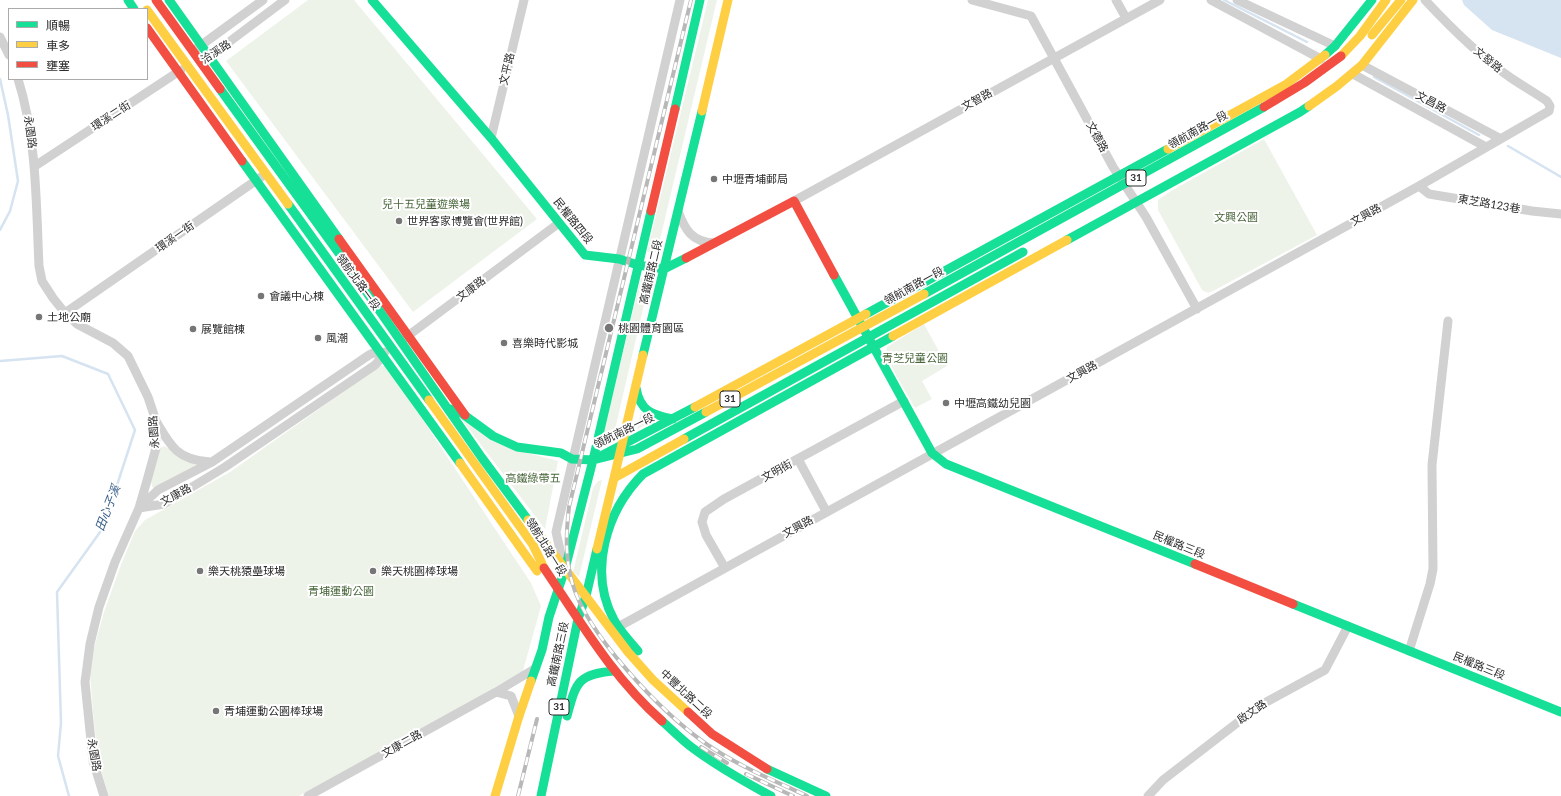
<!DOCTYPE html>
<html>
<head>
<meta charset="utf-8">
<style>
  body { margin:0 }
  #map { position:relative; width:1561px; height:796px; overflow:hidden; background:#fff; font-family:Lato,"Noto Sans TC",sans-serif }
  canvas { display:block }
  .legend { position:absolute; left:8px; top:8px; width:140px; height:72px; box-sizing:border-box; background:#fff; border:1px solid #ababab; margin:0; padding:5px 7px; list-style:none; font-size:12px; color:#2c2c2c }
  .legend li { display:flex; align-items:center; gap:8px; height:20px }
  .legend b { width:20px; border:1px solid #ababab }
</style>
</head>
<body>
<div id="map">
<canvas width="1561" height="796"></canvas>
<ul class="legend">
<li><b style="height:5px;background:#16e098"></b>順暢</li>
<li><b style="height:5px;background:#ffcf43"></b>車多</li>
<li><b style="height:5px;background:#f24e42"></b>壅塞</li>
</ul>
</div>
<script>
const context = document.querySelector('canvas').getContext('2d');
context.lineJoin = 'round';
function fillPath(path, color) { context.fillStyle = color; context.fill(path, 'evenodd'); }
function strokePath(path, color, width, dash) { context.strokeStyle = color; context.lineWidth = width; context.lineCap = dash ? 'butt' : 'round'; context.setLineDash(dash || []); context.stroke(path); }
function drawText(font, color, halo, rows, align = 'center') {
  context.font = font + ' Lato,"Noto Sans TC",sans-serif'; context.lineWidth = 4; context.setLineDash([]); context.textBaseline = 'middle'; context.strokeStyle = halo; context.fillStyle = color; for (const [text, x, y, turn = 0] of rows) {
    context.save(); context.translate(x, y); context.rotate((+turn || 0) * Math.PI / 180); context.textAlign = isNaN(turn) ? turn : align; if (halo) context.strokeText(text, 0, 0); context.fillText(text, 0, 0); context.restore();
  }
}
const green = new Path2D(`
  M308,0h46l183,219 -124,93 -187,-251z
  M708,0h9l-60,252h-10z
  M1264,139l53,96 -104,56c-4,2 -7,2 -11,-1l-44,-80v-10l13,-9z
  M641,278l9,1 -37,159 -11,-1z
  M924,324l23,42 -25,15 10,18 -17,9c-6,-12 -32,-50 -28,-61z
  M380,366h7l144,217 10,23 -18,65 -128,74 -96,51h-190l-11,-35 -5,-50 -3,-37 3,-22 11,-40 18,-50 13,-31 10,-11 85,-48z
  M641,412l4,5 8,4 -16,8z
  M459,416l61,35 38,10 -13,68z
  M164,446l32,19 -1,5 -37,19 -6,-2 -1,-6 9,-33z
  M602,480l-23,97 -6,-5 20,-84 5,-7z`);
const water = new Path2D(`
  M1462,0h99v58l-69,-28 -28,-25z`);
const stream = new Path2D(`
  M1224,0l83,42
  M1374,77l105,58
  M0,79l8,36 10,66 -8,30 -10,19
  M1508,146l53,31
  M0,361l62,-5 46,18 27,56 -32,98 -46,64 4,131 -3,33 11,40`);
const street = new Path2D(`
  M972,0l59,16 82,151 33,50 51,92
  M1116,0l10,18
  M1211,0l110,59
  M1237,0l98,46
  M0,37l9,18
  M196,49l67,-49
  M205,60l80,-60
  M1362,65l139,74
  M1353,74l133,73
  M18,79c19,60 18,124 21,187l3,15 11,17 12,15 12,11 36,19 15,13 20,41 7,21 1,30 -10,36 -7,24 -24,54 -16,45 -9,37 -5,38 8,79 11,35
  M491,138l33,-138
  M35,166l146,-96
  M1419,186l10,8 103,17 29,3
  M794,201l366,-201
  M678,211c7,19 14,31 36,32
  M65,313l196,-136
  M405,338l154,-115
  M156,421c15,26 22,39 54,41
  M798,459l28,52
  M140,507l18,-17 54,-28 157,-107 4,-2 9,1
  M139,508l25,-4 61,-37 150,-102c5,-4 5,-9 10,-13
  M563,563l-7,-31 124,-532
  M725,568l-19,-33 -4,-13 3,-10 19,-13 180,-98
  M618,627l801,-441 130,-75 1,-5 -3,-5c-12,-8 -24,-15 -36,-23 -32,-22 -60,-50 -86,-78
  M1409,651l21,-67 3,-15 -1,-104 16,-144
  M496,692l15,4 8,20
  M308,796l188,-104 40,-24
  M1148,796l15,-16 96,-74 66,-36 23,-44`);
const fast = new Path2D(`
  M128,0l6,9
  M169,0l170,239
  M372,0l119,138 94,117 34,4 19,6 26,4 22,-11
  M1325,55l10,-9 37,-46
  M220,89l134,185 128,184 46,62
  M675,109l25,-109
  M242,161l218,302
  M288,204l141,196
  M1067,240l233,-128 9,-6
  M834,275l98,178 14,11 249,100
  M924,294l340,-187
  M866,314l302,-165
  M643,355l59,-244
  M636,388c4,23 16,27 37,31
  M447,408l13,4 33,24 24,11 44,6 11,6 21,1 102,-53
  M684,439l339,-187
  M593,460l58,-249
  M1293,604l268,108
  M638,651c-9,-10 -18,-20 -24,-31 -26,-48 -8,-109 29,-146l250,-138
  M531,681l11,-31 7,-33 16,-48 28,-109 44,-11 69,-37
  M567,716c9,-33 10,-42 47,-45
  M662,721c9,8 18,17 28,25 25,19 53,35 81,50
  M767,769l59,27
  M541,796l37,-177 8,-23 11,-47`);
const slow = new Path2D(`
  M147,10l141,194
  M1372,35l29,-35
  M1341,56l19,-20 26,-36
  M1309,106l28,-20 25,-21 51,-65
  M702,111l26,-111
  M1168,149l117,-64 40,-30
  M893,336l174,-96
  M429,400l104,145 11,23
  M695,407l171,-93
  M706,412l218,-118
  M460,463l77,108
  M614,478l29,-123
  M528,520l100,132 25,28 35,32
  M597,549l17,-71 70,-39
  M495,796l24,-80 12,-35`);
const jam = new Path2D(`
  M156,0l64,89
  M147,28l95,133
  M1264,107l40,-24 37,-27
  M651,211l24,-102
  M339,239l126,176
  M686,258l108,-57 40,74
  M1195,564l98,40
  M544,568c36,53 69,110 118,153
  M688,712l24,22 55,35`);
const rail = new Path2D(`
  M691,0l-122,507c-3,26 -4,50 3,75 14,52 89,130 133,161 31,22 68,37 102,53
  M701,747l26,16
  M746,774l47,22
  M518,796l19,-77`);
const markers = [
  [714,179,4,"#767676"],
  [399,221,4,"#767676"],
  [261,296,4,"#767676"],
  [39,317,4,"#767676"],
  [609,328,5,"#767676"],
  [193,329,4,"#767676"],
  [318,338,4,"#767676"],
  [504,343,4,"#767676"],
  [946,403,4,"#767676"],
  [200,571,4,"#767676"],
  [373,571,4,"#767676"],
  [216,711,4,"#767676"]
];
const shields = [
  [1136,178,20],
  [730,399,20],
  [559,707,20]
];
const shieldNames = [
  ["31",1136,178],
  ["31",730,399],
  ["31",559,707]
];
const streetNames = [
  ["洽溪路",216,52,-33],
  ["文發路",1488,60,39],
  ["文平路",507,69,-77],
  ["文智路",977,100,-29],
  ["文昌路",1431,102,28],
  ["環溪二街",111,116,-33],
  ["領航南路一段",1198,130,-29],
  ["永園路",30,132,82],
  ["文德路",1097,137,61],
  ["東芝路123巷",1489,204,10],
  ["文興路",1366,215,-29],
  ["民權路四段",573,221,51],
  ["環溪一街",175,237,-35],
  ["高鐵南路二段",651,272,-77],
  ["領航北路一段",358,282,54],
  ["領航南路一段",914,286,-29],
  ["文康路",471,289,-37],
  ["文興路",1082,372,-29],
  ["領航南路一段",624,431,-26],
  ["永園路",154,432,-94],
  ["文明街",777,471,-29],
  ["文康路",176,495,-28],
  ["文興路",798,527,-29],
  ["民權路三段",1179,545,22],
  ["領航北路一段",546,547,58],
  ["高鐵南路三段",558,654,-78],
  ["民權路三段",1479,666,22],
  ["中豐北路二段",686,694,43],
  ["啟文路",1252,712,-35],
  ["文康二路",402,744,-29],
  ["永園路",94,755,80]
];
const poiNames = [
  ["中壢青埔郵局",722,179],
  ["世界客家博覽會(世界館)",407,221],
  ["會議中心棟",269,296],
  ["土地公廟",47,317],
  ["桃園體育園區",618,328],
  ["展覽館棟",201,329],
  ["風潮",326,338],
  ["喜樂時代影城",512,343],
  ["中壢高鐵幼兒園",954,403],
  ["樂天桃猿壘球場",208,571],
  ["樂天桃園棒球場",381,571],
  ["青埔運動公園棒球場",224,711]
];
const parkNames = [
  ["兒十五兒童遊樂場",426,204],
  ["文興公園",1236,217],
  ["青芝兒童公園",915,358],
  ["高鐵綠帶五",533,478],
  ["青埔運動公園",341,591]
];
const waterNames = [
  ["田心子溪",108,508,-69]
];
fillPath(green, '#eef3ea');
fillPath(water, '#d6e3f0');
strokePath(stream, '#d6e3f0', 2.5);
strokePath(street, '#d1d1d1', 9);
strokePath(fast, '#16e098', 9);
strokePath(slow, '#ffcf43', 9);
strokePath(jam, '#f24e42', 9);
strokePath(rail, '#b8b8b8', 4);
strokePath(rail, '#fff', 2.5, [8]);
for (const [x, y, r, color] of markers) { const dot = new Path2D(); dot.arc(x, y, r, 0, 2 * Math.PI); context.fillStyle = color; context.fill(dot); strokePath(dot, '#fff', 1.5); }
for (const [x, y, w] of shields) { const box = new Path2D(); box.roundRect(x - w / 2, y - 8, w, 16, 3); context.fillStyle = '#fff'; context.fill(box); strokePath(box, '#2c2c2c', 1); }
drawText('bold 10px', '#2c2c2c', null, shieldNames);
drawText('11px', '#2c2c2c', '#fff', streetNames);
drawText('11px', '#2c2c2c', '#fff', poiNames, 'left');
drawText('11px', '#49673a', '#fff', parkNames);
drawText('italic 12px', '#3c628d', '#fff', waterNames);
</script>
</body>
</html>
